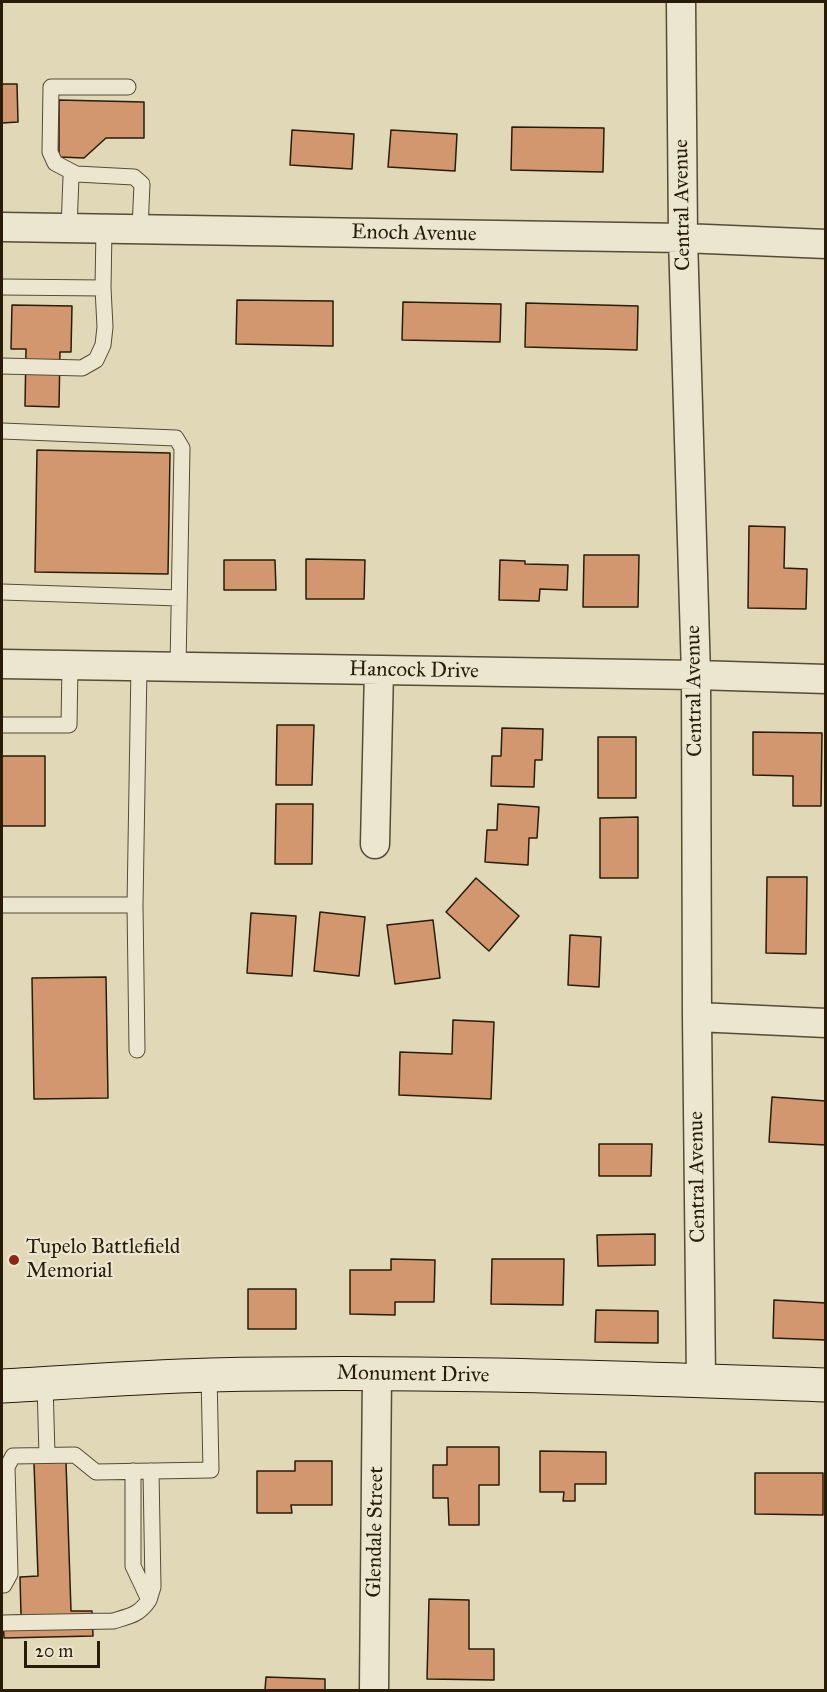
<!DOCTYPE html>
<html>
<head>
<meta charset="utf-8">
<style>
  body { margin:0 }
  #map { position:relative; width:827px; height:1692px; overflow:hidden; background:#e1d8b8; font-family:"IM FELL Great Primer",serif }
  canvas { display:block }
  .frame { position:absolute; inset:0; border:3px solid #281c09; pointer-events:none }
  .scale { position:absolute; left:24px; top:1641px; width:76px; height:27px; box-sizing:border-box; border:3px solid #281c09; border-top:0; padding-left:8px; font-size:18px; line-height:21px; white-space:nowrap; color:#281c09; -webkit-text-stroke:4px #ece6d1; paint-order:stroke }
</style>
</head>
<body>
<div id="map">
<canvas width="827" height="1692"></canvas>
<div class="frame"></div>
<div class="scale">20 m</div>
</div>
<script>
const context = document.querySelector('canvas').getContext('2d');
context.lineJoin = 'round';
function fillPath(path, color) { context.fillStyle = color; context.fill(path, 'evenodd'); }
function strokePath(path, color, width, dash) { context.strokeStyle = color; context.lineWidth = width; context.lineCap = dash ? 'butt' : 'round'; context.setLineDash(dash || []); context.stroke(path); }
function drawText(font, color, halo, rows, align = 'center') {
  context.font = font + ' "IM FELL Great Primer",serif'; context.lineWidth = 4.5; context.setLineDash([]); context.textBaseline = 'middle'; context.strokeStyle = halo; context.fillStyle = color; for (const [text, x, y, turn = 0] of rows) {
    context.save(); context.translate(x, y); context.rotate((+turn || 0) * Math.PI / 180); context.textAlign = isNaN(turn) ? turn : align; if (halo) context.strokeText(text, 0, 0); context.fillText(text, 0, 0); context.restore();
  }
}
const building = new Path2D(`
  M2,84h15l1,38 -16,1z
  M59,100l85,2v36h-38l-22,20 -25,-1z
  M512,127l92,1 -1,44 -92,-2z
  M292,130l62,4 -2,35 -62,-4z
  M391,130l66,4 -2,37 -67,-4z
  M237,300l96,1v45l-97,-2z
  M403,302l98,2 -1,38 -98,-2z
  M526,303l112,3 -1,44 -112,-3z
  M12,305l60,1 -1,46h-11l-1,55 -34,-1 1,-57h-15z
  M37,450l133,3 -2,121 -133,-2z
  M749,526l36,1 -1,41 23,1 -1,40 -58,-1z
  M584,555h55l-1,52h-55z
  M306,559l59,1 -1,39h-58z
  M224,560h51l1,30h-52z
  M500,560l25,1v3l43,1 -1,25 -27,-1 -1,12 -40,-1z
  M277,725h37l-2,60h-36z
  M502,728l41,1 -1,31h-7l-1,27 -43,-1 1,-30h9z
  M753,732l69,1 -1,73h-28v-30l-40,-1z
  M598,737h38v61h-38z
  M2,756h43v70h-43z
  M276,804h37l-1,60h-37z
  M498,804l41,3 -2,31h-8l-1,27 -43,-3 2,-32h10z
  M638,817v61h-38v-60z
  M767,877h40l-1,77 -40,-1z
  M476,878l43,38 -30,35 -43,-39z
  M320,912l45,5 -6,59 -45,-5z
  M251,913l45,3 -4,60 -45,-3z
  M433,920l7,58 -45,6 -8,-59z
  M570,935l31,2 -2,50 -31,-2z
  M106,977l2,121 -74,1 -2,-121z
  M453,1020l41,2 -3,77 -92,-4 1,-43 52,2z
  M772,1097l54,4v44l-57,-3z
  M599,1144h53l-1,32h-52z
  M655,1234v31l-57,1 -1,-31z
  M391,1259l44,1 -1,42h-39v13l-45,-1v-44h41z
  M492,1259h72l-1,46 -72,-1z
  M248,1289h48v40h-48z
  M774,1300l52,3v37l-53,-2z
  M596,1310l62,1v32l-63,-1z
  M447,1447h52v38h-20v40h-30l-1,-27h-15v-33h14z
  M540,1451l66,1v32h-31v17h-12l1,-9h-24z
  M295,1461h37v44h-41l1,8h-35v-42h38z
  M66,1462l5,149h21l1,25 -89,2 -1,-22 18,-1 -1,-38 18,-1 -4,-113z
  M755,1473h68v42l-68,-1z
  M429,1599l40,1v49h25v31l-67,-1z
  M266,1677l59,2v11h-60z`);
const lane = new Path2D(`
  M76,174l-21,-11 -5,-11 1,-65h77
  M69,228l2,-51 5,-3 58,3 8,7 -2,45
  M2,287l101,1 1,-59
  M2,366l80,2 14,-8 7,-15 2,-18 -2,-39
  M2,431l174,7 6,10 -4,219
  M2,592l177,6
  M2,725h67l1,-60
  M2,905h133l4,-239
  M135,905l2,145
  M45,1384l2,71
  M2,1585h2l6,-11 -3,-107 6,-11 62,-1 21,17 115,-2 -2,-95
  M149,1600l4,-13 -2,-116
  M2,1623l111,-2c17,-5 26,-6 36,-21l-16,-34v-95`);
const street = new Path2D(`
  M681,2l2,236 13,437 1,342 4,364
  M2,227l681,11 143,6
  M2,664l694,11 130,4
  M375,844l4,-174
  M697,1017l129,6
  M374,1690l3,-317`);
const secondary = new Path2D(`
  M2,1386c69,-4 138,-9 208,-11 205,-5 411,3 616,10`);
const markers = [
  [14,1260,6,"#8f2418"]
];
const streetNames = [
  ["Central Avenue",683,205,-91],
  ["Enoch Avenue",414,234,1],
  ["Hancock Drive",414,671,1],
  ["Central Avenue",695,691,-91],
  ["Central Avenue",698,1177,-91],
  ["Monument Drive",413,1375,1],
  ["Glendale Street",376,1532,-89]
];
const poiNames = [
  ["Tupelo Battlefield",26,1248],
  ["Memorial",26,1272]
];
fillPath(building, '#d2976e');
strokePath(building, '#281c09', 1.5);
strokePath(lane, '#564b35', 17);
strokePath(street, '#564b35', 31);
strokePath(secondary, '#281c09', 35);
strokePath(lane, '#ece6d1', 15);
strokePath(street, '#ece6d1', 28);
strokePath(secondary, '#ece6d1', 33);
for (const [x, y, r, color] of markers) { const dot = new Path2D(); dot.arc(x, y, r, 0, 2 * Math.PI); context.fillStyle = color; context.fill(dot); strokePath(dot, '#ece6d1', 2); }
drawText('21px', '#281c09', '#ece6d1', streetNames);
drawText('21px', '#281c09', '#ece6d1', poiNames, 'left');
</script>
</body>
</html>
